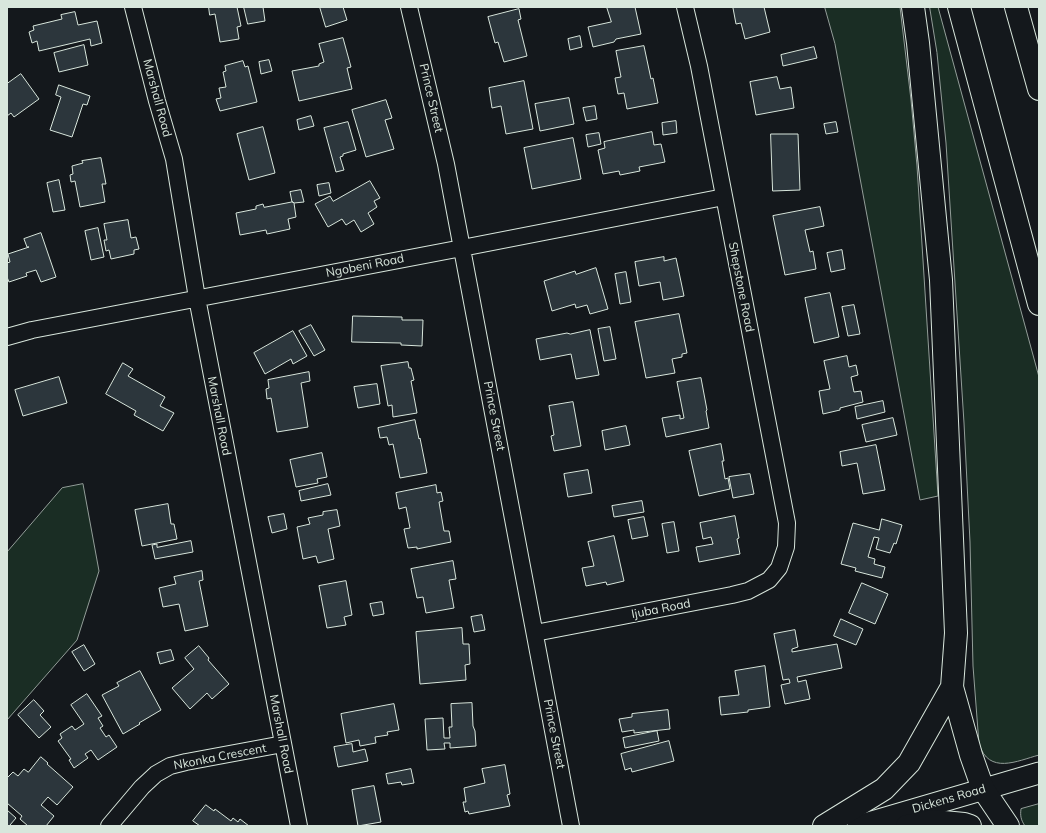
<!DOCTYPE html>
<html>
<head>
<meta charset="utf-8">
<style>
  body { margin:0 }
  #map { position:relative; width:1046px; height:833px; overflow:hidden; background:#14181c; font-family:Mulish,sans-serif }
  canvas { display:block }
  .frame { position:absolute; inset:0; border:8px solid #d8e6dc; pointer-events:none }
</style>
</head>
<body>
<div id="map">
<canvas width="1046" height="833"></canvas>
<div class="frame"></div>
</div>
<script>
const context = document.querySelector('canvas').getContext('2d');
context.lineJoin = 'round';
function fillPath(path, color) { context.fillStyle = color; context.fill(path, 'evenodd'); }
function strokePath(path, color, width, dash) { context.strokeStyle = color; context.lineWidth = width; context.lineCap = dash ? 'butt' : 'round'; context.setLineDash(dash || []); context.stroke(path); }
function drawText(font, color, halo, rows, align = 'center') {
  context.font = font + ' Mulish,sans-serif'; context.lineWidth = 3; context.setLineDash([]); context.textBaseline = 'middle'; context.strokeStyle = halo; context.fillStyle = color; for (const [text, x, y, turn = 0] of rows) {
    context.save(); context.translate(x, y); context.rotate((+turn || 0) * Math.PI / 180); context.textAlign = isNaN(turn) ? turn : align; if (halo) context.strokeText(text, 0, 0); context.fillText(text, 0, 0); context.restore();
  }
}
const green = new Path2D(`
  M825,7h75l11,93 6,66 21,330 -18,4 -85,-456z
  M930,7h8l101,370v378c-22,6 -50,20 -60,-11l-6,-78 -3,-124 -6,-119 -18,-280 -9,-90z
  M83,484l16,87 -22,69 -70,80v-168l55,-64z
  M1039,804v22h-14c-4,-6 -5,-10 -4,-17z`);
const building = new Path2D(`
  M209,7h28l4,19 -4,1 2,12 -19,3 -5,-28 -5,1z
  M244,7h19l2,14 -17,3z
  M320,7h23l4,13 -21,7z
  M607,7h28l6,27 -25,5 -2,3 -21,5 -5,-20 23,-5z
  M735,7h29l6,25 -25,7 -4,-16 -5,1 -3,-16z
  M519,9l2,10 -3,1 9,36 -23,6 -6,-20 -3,1 -7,-26z
  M75,12l3,13 19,-4 5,22 -11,3 -1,-7 -51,12 -2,-10 -5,2 -3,-11 5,-2 -1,-4 29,-7 -1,-4z
  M580,36l2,11 -12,3 -2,-11z
  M343,38l8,29 -4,1 5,21 -53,12 -7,-30 27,-5v-2l5,-2 -5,-18z
  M84,45l4,20 -29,7 -5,-19z
  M644,46l7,33 2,-1 5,25 -31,6 -3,-16 -6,1 -3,-16 6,-1 -5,-26z
  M814,47l3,11 -34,8 -2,-11z
  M269,60l3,11 -11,3 -2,-12z
  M243,61l2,6 3,-1 9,36 -37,9 -4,-12 5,-1 -2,-10 7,-1 -3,-15 3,-1 -1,-5z
  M21,74l18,25 -25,18 -3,-4 -4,3v-32z
  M777,77l3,12 11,-2 3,21 -38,7 -6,-33z
  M524,81l9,48 -27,5 -5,-28 -9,2 -3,-20z
  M59,85l31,11 -3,9 -4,-1 -11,33 -22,-7 11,-33 -5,-2z
  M569,98l5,26 -34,7 -5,-27z
  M386,100l6,18 -7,2 9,29 -28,8 -14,-47z
  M595,106l2,13 -11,2 -3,-13z
  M311,116l3,10 -15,4 -2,-10z
  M676,121l1,12 -14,2 -1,-12z
  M348,122l8,28 -13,4v2l-3,1 4,13 -8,2 -12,-44z
  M836,122l2,10 -12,2 -2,-10z
  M263,127l12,46 -26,7 -12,-46z
  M652,132l2,13 7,-1 4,18 -26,5 1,4 -20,4 -1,-4 -16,3 -5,-24 7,-2 -1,-6z
  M599,133l2,11 -13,3 -2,-12z
  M771,134h27l2,56 -27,1z
  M573,138l8,41 -49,10 -8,-41z
  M101,158l5,26h-4l3,18 -25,5 -5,-26 -4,1 -1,-7 3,-1 -1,-8 11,-3 -1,-2z
  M59,180l6,30 -12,2 -6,-29z
  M370,181l10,17 -6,3 3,6 -9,6 6,11 -13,8 -7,-12 -8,5 -4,-6 -14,8 -13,-23 15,-8 3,5z
  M329,183l2,10 -12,3 -2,-11z
  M301,190l3,12 -10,1 -1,-1h-1l-2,-10z
  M292,202h1l1,1 2,14 -8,2 2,10 -23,5 -1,-4 -26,5 -4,-22 20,-4v-3l7,-2 1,3z
  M820,207l4,19 -19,4 5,22 3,-1 3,18 -31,6 -12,-59z
  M128,220l3,18 5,-1 3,12 -5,1v4l-23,5 -2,-9 -3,1 -2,-11h3l-3,-16z
  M98,228l6,29 -13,3 -6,-29z
  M41,233l15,44 -15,5 -5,-12 -10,3 1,3 -18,6 -2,-5v-14l3,-1 -2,-8 21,-7h-2l-3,-8z
  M842,250l3,19 -14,3 -4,-19z
  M664,257v4l12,-3 8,38 -21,4 -3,-18 -21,4 -4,-24z
  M596,268l12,41 -18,5 -3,-9 -11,3 -1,-4 -23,7 -8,-30 31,-10 1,3z
  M626,272l5,30 -11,2 -5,-30z
  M830,293l9,44 -25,6 -9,-45z
  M854,305l6,29 -12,2 -6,-29z
  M679,314l8,39 -5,1v3l-10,2 3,14 -29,5 -11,-56z
  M353,316l49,1v3h21l-1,26 -21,-1v-2l-49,-1z
  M311,325l14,25 -11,6 -15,-25z
  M610,327l6,32 -12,2 -6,-32z
  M590,330l9,45 -23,4 -5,-25 -31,6 -4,-21 31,-6 3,1z
  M293,331l14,25 -14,8 -2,-5 -26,15 -11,-21z
  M847,356l2,11 7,-2 2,10 -7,2 3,15 7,-1 2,11 -23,6v2l-17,4 -4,-23 11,-2 -6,-28z
  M408,362l1,6h2l3,12 -3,1 6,32 -24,4 -1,-12 -4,1 -7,-40z
  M123,363l10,6 -5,7 37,21 -5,9 14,7 -11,18 -29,-16 2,-4 -30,-17z
  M309,372l1,9 -9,2 7,44 -31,5 -6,-34 -4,1 -1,-10 3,-1 -1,-8z
  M59,377l8,26 -44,13 -8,-26z
  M701,378l6,32 -1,1 3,17 -43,9 -4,-19 18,-3v4l4,-1 -7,-36z
  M377,384l3,20 -22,4 -4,-21z
  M883,401l2,11 -28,7 -2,-12z
  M573,402l8,44 -27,5 -3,-15 3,-1 -5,-29z
  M893,418l4,17 -31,7 -4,-17z
  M415,420l4,19 1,-1 7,35 -27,5 -7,-34 -4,1 -2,-8 -7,1 -2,-10z
  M626,426l4,19 -25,5 -3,-19z
  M721,444l3,17h-2l3,18 3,-1 2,11 -31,7 -10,-45z
  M876,445l9,45 -22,4 -6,-31 -15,3 -2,-14z
  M322,453l5,24 -10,2 1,4 -22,4 -6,-27z
  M588,470l4,23 -24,4 -4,-23z
  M750,474l4,20 -21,4 -4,-21z
  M328,484l3,11 -30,6 -2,-10z
  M436,485l1,8 4,-1 2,9 -4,1 5,29h5l2,11 -34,7v-2l-9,1 -4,-19 6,-1 -4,-21 -7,2 -3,-16z
  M642,501l2,11 -30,5 -2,-11z
  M168,504l3,20h3l3,15 -35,7 -7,-36z
  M337,510l3,16 -12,3 6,30 -16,4 -2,-7 -13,3 -6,-32 13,-3 -2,-6 15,-3v-3z
  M284,514l3,15 -15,4 -4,-16z
  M735,516l4,22 -2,1 3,15 -41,8 -3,-15 17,-3 -2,-7 -8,2 -3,-16z
  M644,517l4,19 -16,3 -4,-19z
  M882,519l20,6 -6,19 -2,-1 -4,10 -14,-4 3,-11 -5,-1 -6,20 7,2 -1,5 11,3 -3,11 -27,-7 1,-3 -15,-4 12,-41 26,7z
  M674,522l5,29 -12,2 -5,-29z
  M614,536l10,45 -17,4 -1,-3 -20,4 -4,-18 12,-2 -6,-24z
  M191,541l2,11 -38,7 -3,-14 5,-1v3z
  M453,561l3,18 -7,1 5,28 -28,5 -3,-16 -6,1 -6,-29z
  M202,571l1,9 -4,1 9,45 -23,5 -6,-27 -16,3 -4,-19 17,-4 -2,-7z
  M346,581l6,34 -8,2 2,8 -19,3 -8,-42z
  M862,583l26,11 -13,30 -26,-11z
  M382,602l2,12 -11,2 -3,-12z
  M482,615l3,15 -11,2 -3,-15z
  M841,619l22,10 -7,16 -22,-9z
  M462,628l1,16h6l1,20 -5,1 1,15 -46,4 -4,-52z
  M795,630l3,17 -6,2v3l45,-8 5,24 -45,9 1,5 8,-2 4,19 -25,5 -4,-19 9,-2 -1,-4 -6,1 -9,-46z
  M84,645l11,19 -11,7 -12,-19z
  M199,646l10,12 -1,2 21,24 -17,15 -5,-6 -17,16 -18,-21 22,-19 -9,-11z
  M171,650l3,10 -14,4 -3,-11z
  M765,666l5,41 -22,3v2l-27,3 -2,-18 20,-2 -4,-24z
  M140,671l21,39 -22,13 1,1 -17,10 -21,-39 17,-9 -2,-3z
  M87,694l15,22 -4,2 5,8 -3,2 6,9 3,-2 8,12 -19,13 -7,-10 -6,4 3,4 -14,10 -5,-8 2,-1 -13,-18 4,-3 -2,-4 12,-8 3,4 9,-6 -13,-19z
  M34,700l10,11 -4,4 11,12 -12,11 -21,-23z
  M472,703l1,23 2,5 1,15 -26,2v-5h-6l1,6 -18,1 -2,-31 18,-1 1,20h6l-1,-11h3l-1,-23z
  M394,704l5,26 -12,2 1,3 -13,2 1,6 -16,3 -1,-6 -13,3 -5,-29z
  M668,710l2,19 -36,4v-3l-12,2 -3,-13 13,-2v-3z
  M657,731l2,10 -34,7 -2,-10z
  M669,741l5,20 -42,11 -1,-4 -6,2 -4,-16z
  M352,744l1,8 12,-3 3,12 -30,6 -4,-20z
  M41,757l7,6 -1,1 26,23 -16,18 -9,-8 -7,8 13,11 -8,10h-18l-8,-7 2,-3 -15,-13v-25l6,-6 5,4 6,-7 4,3z
  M505,765l5,29 -3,1 3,11 -41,8 -1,-3 -3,1 -2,-10h3l-2,-14 21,-5 -3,-14z
  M411,769l3,14 -12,2 -1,-3 -13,2 -2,-10z
  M374,786l7,36 -23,4 -6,-36z
  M206,805l8,6 1,-2 16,12 2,-3 5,4 2,-3 9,7h-49l-7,-5z
  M7,810l9,8 -6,7 1,1h-4z`);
const minor = new Path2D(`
  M133,7l24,94 17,58 23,139 102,528
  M409,7l37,157 125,662
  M7,337l25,-7 430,-82 262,-51
  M535,633l197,-38 16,-4 21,-11 10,-12 7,-21 1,-24 -88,-457 -14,-59
  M109,826l33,-39 14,-13 14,-8 16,-4 97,-18`);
const tertiary = new Path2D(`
  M858,826l181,-53`);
const motorway = new Path2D(`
  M959,7l80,297
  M1016,7l23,82
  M952,687l19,68 12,34 25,37
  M824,826l60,-37 25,-26 43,-76 4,-54 -15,-353 -23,-237 -5,-36
  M907,826l26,-5 31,3 6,2`);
const streetNames = [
  ["Marshall Road",157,98,75],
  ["Prince Street",431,98,77],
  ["Ngobeni Road",365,266,-11],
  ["Shepstone Road",741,287,79],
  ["Marshall Road",219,416,79],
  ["Prince Street",494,416,79],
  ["Ijuba Road",661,609,-11],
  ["Marshall Road",281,734,79],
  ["Prince Street",554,734,79],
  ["Nkonka Crescent",220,757,-11],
  ["Dickens Road",949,799,-16]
];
fillPath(green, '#1a2d24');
strokePath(green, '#939e99', 1);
fillPath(building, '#2c363c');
strokePath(building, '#d8e6dc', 1);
strokePath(minor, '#d8e6dc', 18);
strokePath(tertiary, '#d8e6dc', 23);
strokePath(motorway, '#d8e6dc', 24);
strokePath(minor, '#14181c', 16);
strokePath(tertiary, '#14181c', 21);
strokePath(motorway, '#14181c', 22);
drawText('12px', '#d8e6dc', '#14181c', streetNames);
</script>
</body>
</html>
